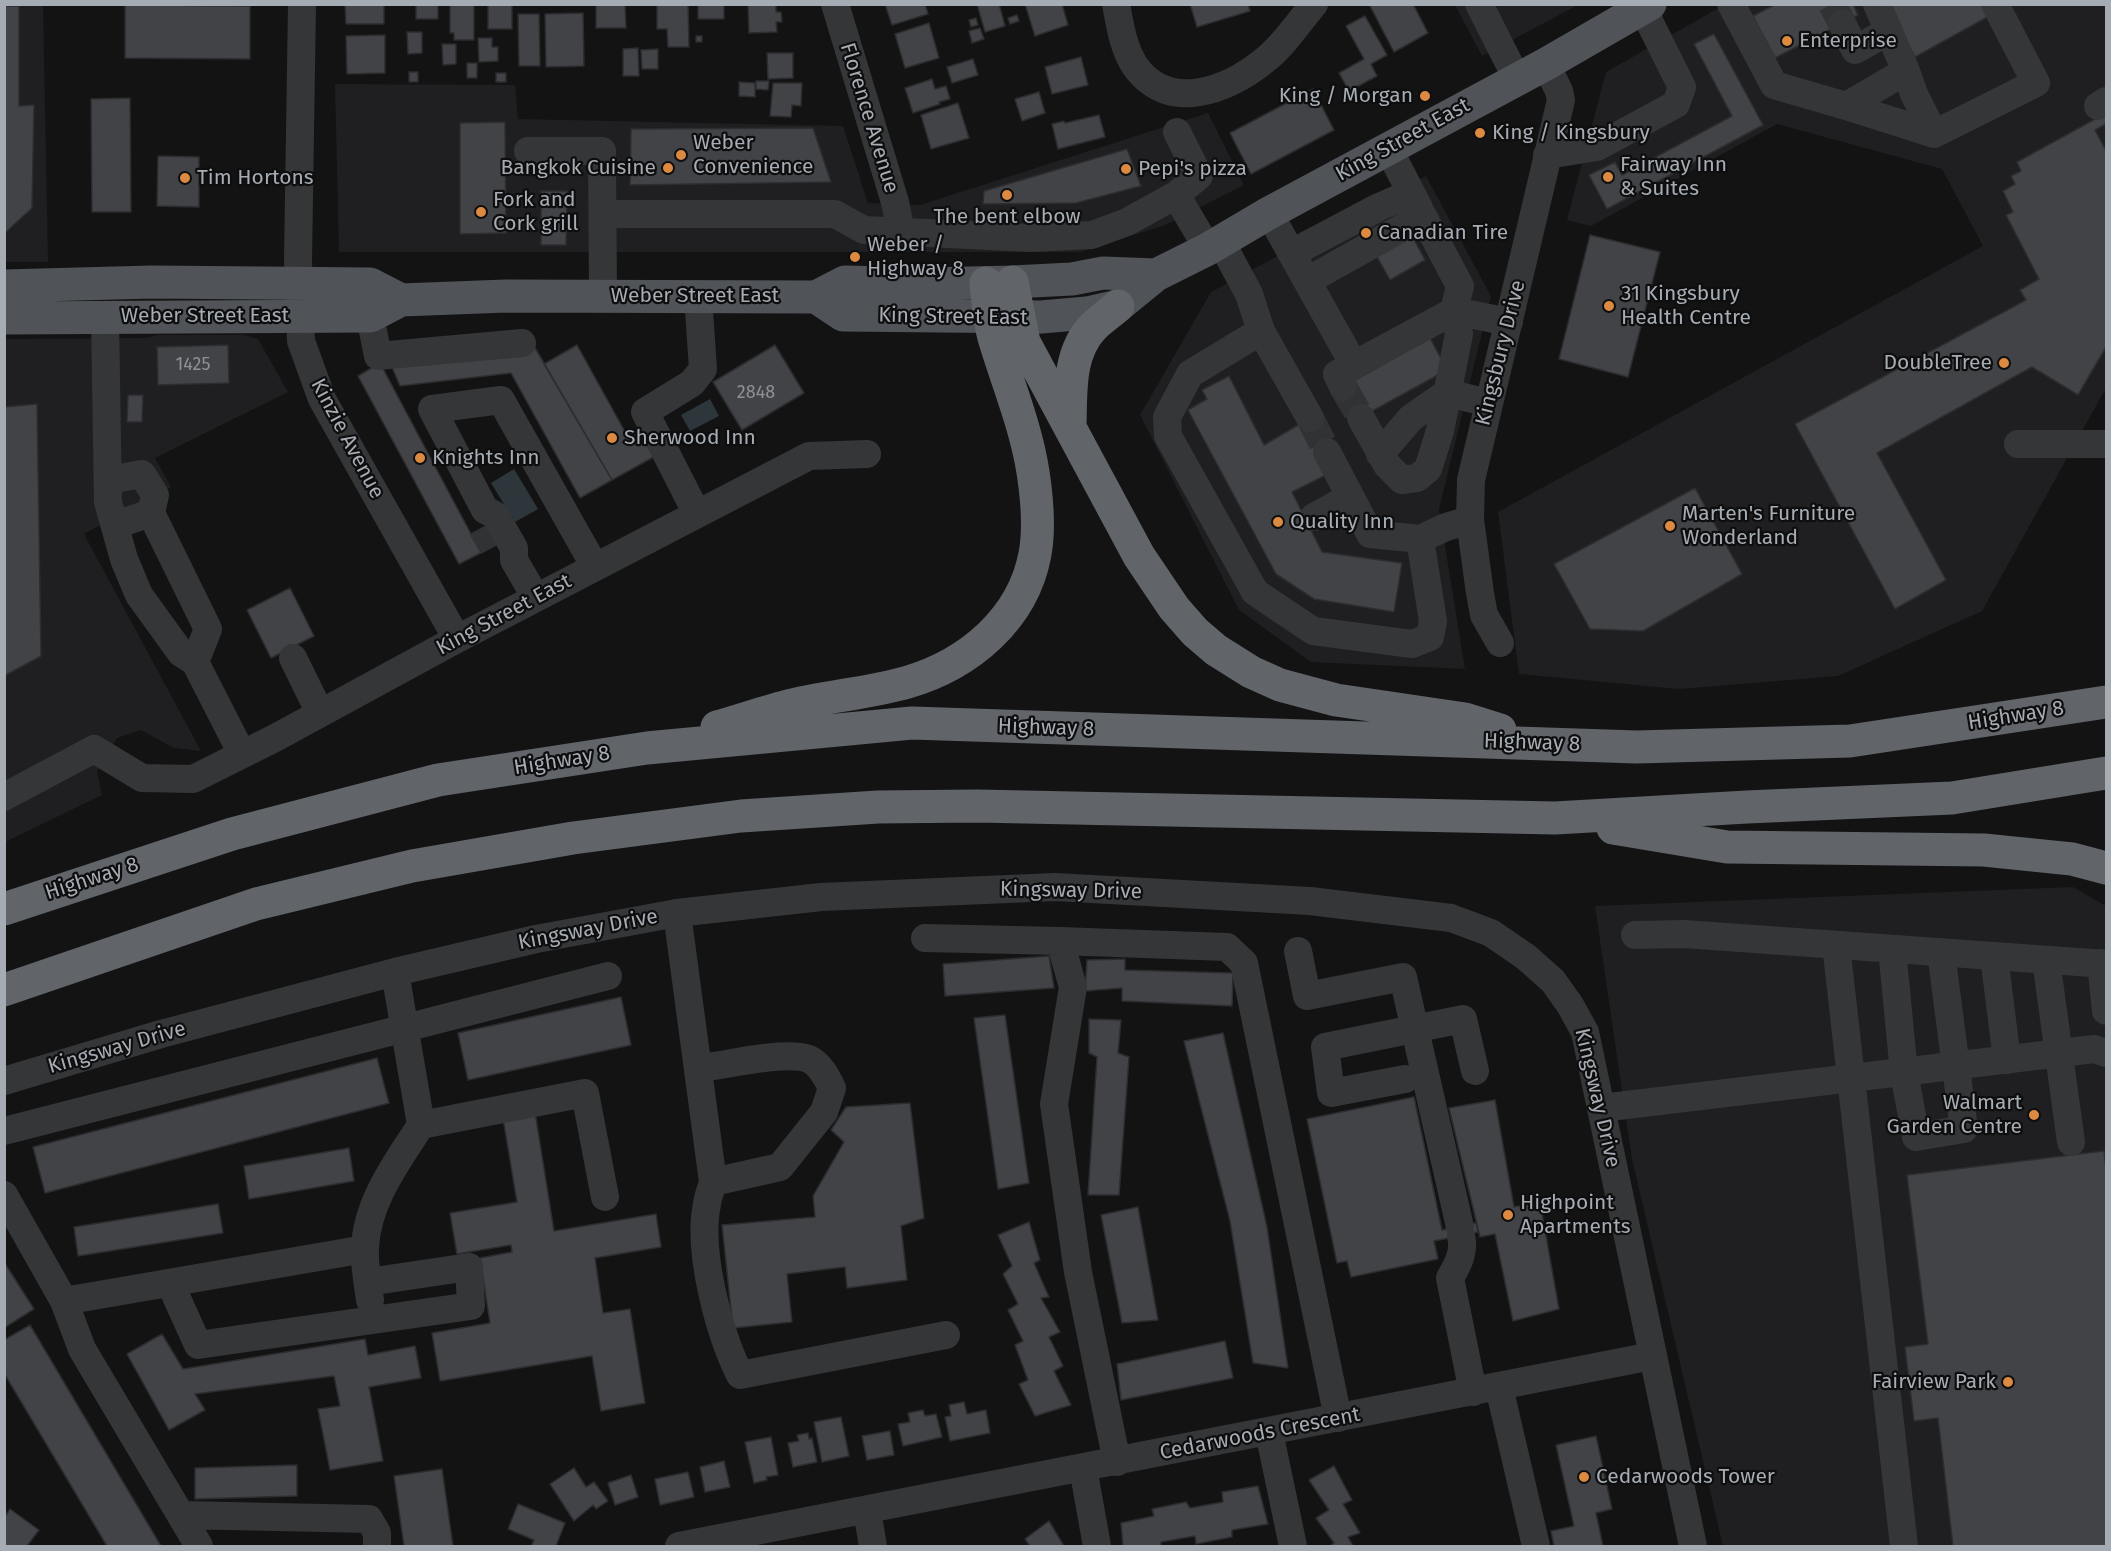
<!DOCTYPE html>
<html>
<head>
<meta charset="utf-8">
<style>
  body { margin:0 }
  #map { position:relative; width:2111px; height:1551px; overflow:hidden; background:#131314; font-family:"Fira Sans",sans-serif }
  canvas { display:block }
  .frame { position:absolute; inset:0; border:6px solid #a6acb3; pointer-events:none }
</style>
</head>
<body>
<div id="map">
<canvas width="2111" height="1551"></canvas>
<div class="frame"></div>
</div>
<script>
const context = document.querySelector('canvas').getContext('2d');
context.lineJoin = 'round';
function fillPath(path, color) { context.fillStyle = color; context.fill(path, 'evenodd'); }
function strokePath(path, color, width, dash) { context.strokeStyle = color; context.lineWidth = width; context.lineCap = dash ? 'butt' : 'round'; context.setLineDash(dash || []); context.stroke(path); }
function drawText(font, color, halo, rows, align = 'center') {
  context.font = font + ' "Fira Sans",sans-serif'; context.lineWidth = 4.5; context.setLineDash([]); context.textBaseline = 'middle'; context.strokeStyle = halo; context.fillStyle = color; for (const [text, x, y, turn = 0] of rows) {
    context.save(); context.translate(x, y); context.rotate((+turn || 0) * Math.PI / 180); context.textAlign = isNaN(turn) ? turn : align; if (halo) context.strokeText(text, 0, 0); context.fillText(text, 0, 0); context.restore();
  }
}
const built = new Path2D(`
  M4,5h39l5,257h-43z
  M1455,5h123l-96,51z
  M1724,5h382v383l-124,223 -144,65 -159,13 -160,-15 -21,-162 485,-266 -41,-77 -165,-45 -186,102 -24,-6 39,-148z
  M335,84l180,1 3,34 325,7 25,77 52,2 288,-92 36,72 -79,40 -85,27h-741z
  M1426,176l65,120 -52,213 26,160 -154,-7 -72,-52 -99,-195 71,-123z
  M158,335h86l14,4 30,53 -133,66 16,29 -87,47 117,217 -27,-3 -33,-18 -24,8 -20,33 5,24 -97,47v-503l141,-1z
  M2073,887l33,19v640h-383l-91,-387 -37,-253z`);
const water = new Path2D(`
  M710,399l9,17 -29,15 -9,-16z
  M514,469l24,40 -23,13 -24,-39z`);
const building = new Path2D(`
  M345,4h39v20h-38z
  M416,4h22v15h-22z
  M450,4h24v36h-20v-7h-4z
  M488,4h24v25h-24z
  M625,4l1,24h-30v-23z
  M657,4h31l1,43h-21l-1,-18h-10z
  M698,4h26v15h-26z
  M748,4h28v8h5l1,10h-6l1,10 -28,1z
  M885,4h40l3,10 -36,11z
  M977,4h22l6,22 -20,6z
  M1025,4h37l6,21 -33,11z
  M1190,4h58l2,7 -53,16z
  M1369,4h44l15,29 -34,19z
  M1776,4h77l5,11 -83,43 -22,-42z
  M1887,4h99l5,11 -76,42z
  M125,5l125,1v53l-125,-1z
  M4,6h15v100l15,-1 -2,103 -26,24h-2z
  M583,13l1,53 -38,1 -1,-53z
  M518,14h21l1,52h-21z
  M1017,15l2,6 -9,3 -2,-6z
  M1365,16l22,39 -16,9 6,12 -28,15 -10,-18 25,-14 -18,-33z
  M976,18l2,7 -7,2 -2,-7z
  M929,23l10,35 -34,10 -10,-34z
  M980,28l4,11 -12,4 -3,-12z
  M407,32h15v21l-14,1z
  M1714,34l49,91 -156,84 -18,-34 26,-13 7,13 110,-59 -38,-72z
  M385,35v38l-38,1 -1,-38z
  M696,36h6v6h-6z
  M478,38h14v9h6v14l-19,1z
  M442,44h14v20l-13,1z
  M638,48l1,28h-16v-27z
  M658,49v20h-16l-1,-19z
  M767,53h26v25l-25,1z
  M1081,57l7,28 -36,9 -7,-27z
  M973,59l5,16 -26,8 -5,-16z
  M467,63h10v15h-10z
  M409,72h9v10h-9z
  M496,73h10v9h-10z
  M932,79l3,10 11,-3 4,13 -11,3 1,2 -27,9 -8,-25z
  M756,81h13l-1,9 -12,-1z
  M739,82l16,1v14l-16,-1z
  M773,83h29l-1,23 -9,-1 -1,12 -21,-1z
  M1313,89l21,41 -83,44 -21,-41z
  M1039,92l6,21 -23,8 -7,-22z
  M130,98l1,114h-39l-1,-113z
  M958,103l11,35 -38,11 -10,-34z
  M2106,113v234l-28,48 -46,-28 -155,86 69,127 -51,29 -100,-185 231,-124 -6,-10 19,-11 -33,-64 7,-3 -10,-21 12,-7 -4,-8 10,-5 -4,-9z
  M1099,115l6,22 -47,12 -6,-25 12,-3 1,2z
  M505,122l1,111 -46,1v-111z
  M2106,124v27l-11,-21z
  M813,128l18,54 -201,3 1,-56z
  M1127,149l14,37 -65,17 -93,1 1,-13z
  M158,156l41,1v50l-42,-1z
  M541,191h26l-1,54h-25z
  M1411,234l14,26 -35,20 -15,-27z
  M1590,235l70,17 -32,125 -69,-18z
  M1430,338l17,32 -93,51 -17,-31z
  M228,345l1,38 -71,2 -1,-38z
  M577,345l52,94 17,-10 13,25 -47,26 -68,-116z
  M775,345l29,48 -62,37 -29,-48z
  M534,346l78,134 -32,18 -69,-125 -111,13 -11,-26z
  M380,363l91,171 24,-13 9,20 -45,23 -101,-188z
  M1229,376l35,69 53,-31 19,33 -10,28 -34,17 30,60 80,11 -8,49 -80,-13 -38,-25 -88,-164 19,-11 -5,-9z
  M128,395h15l-1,27h-15z
  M37,404l4,252 -37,20v-269z
  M1695,488l47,86 -99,57 -53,-2 -36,-65z
  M290,588l24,48 -43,22 -24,-48z
  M1049,956l5,32 -109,8 -2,-32z
  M1125,959v11l108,3 -1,33 -110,-5v-13l-37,3 2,-31z
  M621,997l10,48 -163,35 -10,-47z
  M1005,1015l24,168 -31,6 -24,-171z
  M1089,1019l32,1 -3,33 11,4 -10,138h-31l9,-138 -8,-4z
  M1223,1033l44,194 21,141 -35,-5 -23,-142 -46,-180z
  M377,1058l12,45 -344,90 -12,-46z
  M1414,1097l28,133 34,-7 2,9 -44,9 4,18 -87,18 -4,-16 -10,2 -30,-144z
  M1495,1100l19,107 26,-5 19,107 -46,12 -18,-87 -15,3 -31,-129z
  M910,1103l14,115 -23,8 6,54 -60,8 -2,-21 -58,7 5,48 -59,6 -11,-103 93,-8 -2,-21 31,-54 -13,-12 15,-23z
  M535,1112l19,119 102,-17 5,33 -66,11 8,55 27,-4 15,94 -44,8 -9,-55 -152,25 -8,-48 58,-10 -10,-65 32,-6 -1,-7 -54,9 -7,-41 67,-11 -14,-84z
  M349,1148l5,33 -105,18 -5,-33z
  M2104,1151l2,18v377h-153l-15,-128 -24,3 -9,-74 23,-3 -21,-169z
  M218,1204l5,29 -145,23 -4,-29z
  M1138,1207l20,113 -36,3 -21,-108z
  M1029,1222l11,38 -6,3 15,34 -8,1 19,34 -11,5 14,29 -9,5 17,34 -36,11 -16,-32 9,-4 -13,-35 8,-4 -15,-31 10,-6 -15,-30 9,-8 -14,-31z
  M4,1262l30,47 -30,19z
  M30,1325l131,221h-54l-103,-173v-33z
  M162,1334l21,35 182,-30 3,16 47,-9 6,32 -52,9 14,74 -53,9 -12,-61 22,-3 -6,-30 -139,18 10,16 -36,20 -42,-76z
  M1225,1341l8,37 -112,22 -4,-36z
  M964,1402l3,12 19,-4 4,23 -40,8 -5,-24 6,-1 -2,-11z
  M923,1410l2,6 11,-2 6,23 -39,9 -5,-22 12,-2 -2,-9z
  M841,1417l8,39 -27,6 -8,-40z
  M890,1431l4,24 -27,5 -5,-24z
  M808,1433l1,6 3,-1 5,24 -24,5 -5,-24 11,-2 -2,-6z
  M1596,1436l16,73 -16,4 7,33h-49l-3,-15 23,-5 -18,-81z
  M771,1437l7,38 -12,2 1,3 -13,3 -9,-41z
  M724,1461l6,26 -25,5 -5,-25z
  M297,1465v31l-102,3v-31z
  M1334,1466l18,34 -9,4 17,29 -12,4 5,9h-23l4,-3 -18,-25 13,-8 -20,-30z
  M574,1468l12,19 8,-5 14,19 -12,8 -3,-4 -19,16 -24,-37z
  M442,1469l11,77h-49l-10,-70z
  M688,1472l6,25 -34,8 -5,-26z
  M631,1475l7,22 -23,8 -7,-22z
  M1258,1486l10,38 -36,6v7l-36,7 -1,-8 -34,6v4h-38l-2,-23 33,-7 -2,-7 34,-7 4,6 33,-6 -1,-10z
  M518,1504l47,19 -9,23h-25l3,-6 -26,-11z
  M10,1509l29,21 -12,16h-23v-28z
  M1049,1521l15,25h-34l-5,-7z`);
const minorTunnel = new Path2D(`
  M1832,4l10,19
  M1343,387l18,31
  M1310,418l17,34
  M482,528l11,19`);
const minor = new Path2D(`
  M302,4l-4,257 3,80 21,58 135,240
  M835,4l60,198 6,30
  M1116,4c4,21 7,44 19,62 34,48 93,24 130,-6 18,-14 34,-38 49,-56
  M1479,4l38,75
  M1731,4l43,81 72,21
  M1877,4l29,67 -60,35 88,28 102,-51 -41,-79
  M1842,23l13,27 23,-13
  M1906,71l8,23 20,40
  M2098,106l8,-5
  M1388,148l31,60
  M528,151h74l1,145
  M1547,155l50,-8 79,-43 6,-17 -39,-78
  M1176,195l32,54
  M1269,213l38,68 116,-65 37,70 -6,25 55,11
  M603,214h232l29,16 167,8 61,-3 35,-13 49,-27 23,-19 -22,-44
  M1221,242l28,52 12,37 49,87
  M1292,253l87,-46 32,-14
  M1307,281l47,84
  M105,316l3,186 16,57 15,36 42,58 14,9 47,92
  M370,316l8,40 144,-13
  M1261,331l-71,43 -23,43 1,19 87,156 58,39 99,13 18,-7 3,-16 -13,-82
  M1343,387l-6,-13 117,-63 5,23 -19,97 -12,38 -11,9 -15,2 -15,-15 -26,-47
  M2018,444h88
  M1327,452l43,82 50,5 26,-12 24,-7
  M1380,454l31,-36 36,-25 42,10
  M108,480l34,-6 13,21 -4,18
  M697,514l-52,-102 47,-29 11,-14 -5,-73
  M1314,517l36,-20
  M115,525l36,-12 57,116 -13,33
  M536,598l-22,-38v-12l-19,-33 -10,-5 -53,-101 69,-9 94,167
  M1500,643l-16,-28 -4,-22 -10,-73 1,-40 90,-380 -2,-9 -13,-27
  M293,658l27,55
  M4,797l90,-48 48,29 51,1 82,-41 182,-99 352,-183 58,-2
  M677,913l36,269c-2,7 -5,14 -6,22 -10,47 12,129 33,171l206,-40
  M1635,935l49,-1 422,30
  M925,938l135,3
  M1836,945l68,601
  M1892,949l12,124 12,64 48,-8 -23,-177
  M1298,951l9,45 96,-19 57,250
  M1994,956l13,104
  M2046,960l25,182
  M2101,963l5,48
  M698,1069c25,-4 89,-19 111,-10 11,5 18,19 23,29l-8,24 -44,55 -67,15
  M1405,1079l-74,14 -6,-46 138,-28 12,52
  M4,1081l157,-47 234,-62 141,-33 141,-26 144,-16 234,-10 255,14 141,17 40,15 35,24 27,24 17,24 15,27 108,514
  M1601,1108l493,-59 12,4
  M421,1125l164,-32 20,104
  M4,1131l604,-155
  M4,1195l60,106 18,48 117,197
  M1461,1236c4,16 -3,28 -11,42l23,114
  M170,1283l28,62 273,-39 -2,-39 -101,15
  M370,1300c-2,-16 -6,-34 -5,-51 1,-46 32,-87 56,-124l-26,-153
  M64,1301l301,-52
  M1499,1387l37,159
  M1269,1432l24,114
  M1117,1462l-39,-190 -24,-168 19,-117 -13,-46 167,6 17,16 94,455
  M1083,1468l14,78
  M867,1511l6,35
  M182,1515l187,4 8,14v13
  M679,1546l973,-190`);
const major = new Path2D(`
  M4,286l148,-4 218,2 31,16
  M816,297l27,18 198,2 46,-4 31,-7 38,-31 52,-26 61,-36 277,-149 104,-60
  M4,318l366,-2 31,-16 105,-4 310,1 29,-15 81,2 86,-2 60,-3 31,-6 53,2`);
const highway = new Path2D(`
  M1012,282l12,60 115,214 35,52 21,24 21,18 35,22 29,13 56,15 129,19 35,11
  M1070,426c1,-34 -2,-73 23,-99 7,-7 17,-14 25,-21
  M717,727c25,-7 50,-16 75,-22 38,-9 78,-12 116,-23 61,-18 115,-63 127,-128 5,-27 2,-56 -2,-82 -7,-45 -25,-88 -38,-131 -6,-19 -7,-39 -9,-58
  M1613,828l114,19 257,3 88,9 34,9
  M4,909l228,-75 206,-54 209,-32 265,-25 725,24 213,-6 256,-39
  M4,990l252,-86 156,-38 161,-28 168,-22 137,-9 99,-1 578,12 192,-11 205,-9 154,-25`);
const markers = [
  [1787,41,6,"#dc8a42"],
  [1425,96,6,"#dc8a42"],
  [1480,133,6,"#dc8a42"],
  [681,155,6,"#dc8a42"],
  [668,168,6,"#dc8a42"],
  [1126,169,6,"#dc8a42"],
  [1608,177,6,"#dc8a42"],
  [185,178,6,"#dc8a42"],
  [1007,195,6,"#dc8a42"],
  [481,212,6,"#dc8a42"],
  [1366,233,6,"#dc8a42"],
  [855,257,6,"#dc8a42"],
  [1609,306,6,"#dc8a42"],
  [2004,363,6,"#dc8a42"],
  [612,438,6,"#dc8a42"],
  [420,458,6,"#dc8a42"],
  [1278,522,6,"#dc8a42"],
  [1670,526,6,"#dc8a42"],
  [2034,1115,6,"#dc8a42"],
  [1508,1215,6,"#dc8a42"],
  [2008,1382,6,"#dc8a42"],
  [1584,1477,6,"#dc8a42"]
];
const numberNames = [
  ["1425",193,365],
  ["2848",756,393]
];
const poiNames = [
  ["Enterprise",1799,41],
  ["King / Morgan",1413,96,"right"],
  ["King / Kingsbury",1492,133],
  ["Weber",693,143],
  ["Convenience",693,167],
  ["Fairway Inn",1620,165],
  ["& Suites",1620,189],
  ["Bangkok Cuisine",656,168,"right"],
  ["Pepi's pizza",1138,169],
  ["Tim Hortons",197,178],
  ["Fork and",493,200],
  ["Cork grill",493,224],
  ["The bent elbow",1007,217,"center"],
  ["Canadian Tire",1378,233],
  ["Weber /",867,245],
  ["Highway 8",867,269],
  ["31 Kingsbury",1621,294],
  ["Health Centre",1621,318],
  ["DoubleTree",1992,363,"right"],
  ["Sherwood Inn",624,438],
  ["Knights Inn",432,458],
  ["Marten's Furniture",1682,514],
  ["Wonderland",1682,538],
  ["Quality Inn",1290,522],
  ["Walmart",2022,1103,"right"],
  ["Garden Centre",2022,1127,"right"],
  ["Highpoint",1520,1203],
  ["Apartments",1520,1227],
  ["Fairview Park",1996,1382,"right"],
  ["Cedarwoods Tower",1596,1477]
];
const streetNames = [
  ["Florence Avenue",869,118,73],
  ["King Street East",1403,140,-29],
  ["Weber Street East",695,296],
  ["Weber Street East",205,316],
  ["King Street East",953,317,1],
  ["Kingsbury Drive",1501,353,-76],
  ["Kinzie Avenue",347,439,62],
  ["King Street East",504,615,-28],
  ["Highway 8",2016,716,-9],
  ["Highway 8",1046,728,2],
  ["Highway 8",1532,743,2],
  ["Highway 8",562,761,-9],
  ["Highway 8",92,879,-18],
  ["Kingsway Drive",1071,891,1],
  ["Kingsway Drive",588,930,-11],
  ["Kingsway Drive",117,1048,-16],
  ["Kingsway Drive",1597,1098,77],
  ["Cedarwoods Crescent",1260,1434,-11]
];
fillPath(built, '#1f1f21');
fillPath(water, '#2d373b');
fillPath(building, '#424347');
strokePath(building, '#2d2d30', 1.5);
strokePath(minorTunnel, '#303234', 28, [28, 14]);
strokePath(minor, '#343638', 28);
strokePath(major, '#505357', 33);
strokePath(highway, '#616469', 33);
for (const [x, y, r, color] of markers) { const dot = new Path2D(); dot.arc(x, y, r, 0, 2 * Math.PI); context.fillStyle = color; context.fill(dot); strokePath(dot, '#0e0e0f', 2); }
drawText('18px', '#8d9298', null, numberNames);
drawText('21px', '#a6acb3', '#0e0e0f', poiNames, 'left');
drawText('21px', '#a6acb3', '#0e0e0f', streetNames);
</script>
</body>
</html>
